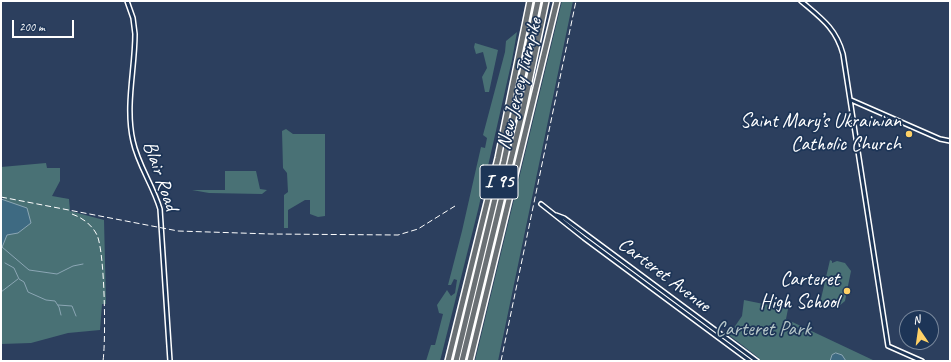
<!DOCTYPE html>
<html>
<head>
<meta charset="utf-8">
<style>
  body { margin:0 }
  #map { position:relative; width:951px; height:362px; overflow:hidden; background:#2c3f5e; font-family:Caveat,sans-serif }
  canvas { display:block }
  .frame { position:absolute; inset:0; border:2px solid #fff; pointer-events:none }
  .north { position:absolute; left:899px; top:310px; width:40px; height:40px; box-sizing:border-box; background:#1d3557; border:1px solid #77869a; border-radius:50%; rotate:347deg; font-size:11px; font-weight:700; line-height:16px; text-align:center; color:#fff }
  .north::after { content:''; display:block; margin:auto; width:14px; height:18px; background:#ffd166; clip-path:polygon(50% 0,100% 100%,50% 72%,0 100%) }
  .scale { position:absolute; left:12px; top:20px; width:62px; height:18px; box-sizing:border-box; border:2px solid #fff; border-top:0; padding-left:5px; font-size:12px; line-height:14px; white-space:nowrap; color:#fff; -webkit-text-stroke:3px #1d3557; paint-order:stroke }
</style>
</head>
<body>
<div id="map">
<canvas width="951" height="362"></canvas>
<div class="frame"></div>
<div class="north">N</div>
<div class="scale">200 m</div>
</div>
<script>
const context = document.querySelector('canvas').getContext('2d');
context.lineJoin = 'round';
function fillPath(path, color) { context.fillStyle = color; context.fill(path, 'evenodd'); }
function strokePath(path, color, width, dash) { context.strokeStyle = color; context.lineWidth = width; context.lineCap = dash ? 'butt' : 'round'; context.setLineDash(dash || []); context.stroke(path); }
function drawText(font, color, halo, rows, align = 'center') {
  context.font = font + ' Caveat,sans-serif'; context.lineWidth = 3.5; context.setLineDash([]); context.textBaseline = 'middle'; context.strokeStyle = halo; context.fillStyle = color; for (const [text, x, y, turn = 0] of rows) {
    context.save(); context.translate(x, y); context.rotate((+turn || 0) * Math.PI / 180); context.textAlign = isNaN(turn) ? turn : align; if (halo) context.strokeText(text, 0, 0); context.fillText(text, 0, 0); context.restore();
  }
}
const green = new Path2D(`
  M562,1h11l-75,360h-23z
  M517,32l-5,28 -34,150 -38,151h-14l5,-16h4l8,-31 -4,-1 -2,-8 10,-15 4,6 4,-3 2,-13 -3,-1 -3,6h-3l14,-54 19,-84 4,1 2,-10 -4,-3 22,-83 1,-11z
  M475,43l23,7 -9,42h-4l-3,-15 5,-9 -4,-16 -7,2 -2,-7z
  M286,129l7,5h32v82l-7,1 -8,-3v-14h-5l-17,10v18h-4v-33l4,-3 -1,-19 -4,-5 -1,-37z
  M46,163l1,5h13v13l-8,15 17,3 1,12 34,9 2,84h-4l-2,26 -32,3 -37,10 -30,1v-145l4,1 -4,-3v-30z
  M225,171h31l4,18 7,1 -5,4 -53,-1 -17,-3h33z
  M830,260l2,1v2l5,-2 8,2 6,8 -6,30 -7,6 -9,-1 -6,-4v1h-3z
  M744,300l44,9 -2,10 89,42h-116v-3l-30,-23 13,-19z`);
const water = new Path2D(`
  M1,199l26,9 4,15 -13,10 -11,2 -6,15z
  M836,353l6,2 4,6h-16l2,-6z`);
const stream = new Path2D(`
  M2,247l27,23 28,4 16,-8 10,-2
  M5,263l9,5 5,11 5,3 4,10 18,8 9,1 4,6 2,8
  M1,292l17,-13
  M58,305l14,1 4,10`);
const tertiary = new Path2D(`
  M127,1l6,17 2,16c0,35 -10,72 -2,107 5,24 20,44 27,68l10,152
  M801,1c20,17 35,27 42,53l45,292 34,15
  M851,100l89,39 10,2
  M541,204l43,34 166,123
  M556,215l8,3 193,143`);
const motorway = new Path2D(`
  M448,361l50,-203 32,-157
  M456,361l48,-200 34,-160
  M462,361l61,-251 23,-109
  M470,361l87,-360`);
const rail = new Path2D(`
  M1,197l177,34 93,3 127,1 20,-6 37,-23
  M72,214c11,4 20,11 25,21 8,18 9,105 6,126
  M501,361l75,-360`);
const markers = [
  [909,134,4,"#ffd166"],
  [847,291,4,"#ffd166"]
];
const shields = [
  [499,182,38]
];
const shieldNames = [
  ["I 95",499,182]
];
const streetNames = [
  ["New Jersey Turnpike",520,84,-76],
  ["Blair Road",160,176,71],
  ["Carteret Avenue",664,275,37]
];
const poiNames = [
  ["Saint Mary’s Ukrainian",901,122],
  ["Catholic Church",901,145],
  ["Carteret",839,280],
  ["High School",839,303]
];
const parkNames = [
  ["Carteret Park",763,330]
];
fillPath(green, '#497175');
fillPath(water, '#3e6a82');
strokePath(water, '#8ba6b4', 1);
strokePath(stream, '#8ba6b4', 1);
strokePath(tertiary, '#fff', 6);
strokePath(motorway, '#fff', 8);
strokePath(tertiary, '#1d3557', 3);
strokePath(motorway, '#6a7074', 5);
strokePath(rail, '#fff', 1, [6, 3]);
for (const [x, y, r, color] of markers) { const dot = new Path2D(); dot.arc(x, y, r, 0, 2 * Math.PI); context.fillStyle = color; context.fill(dot); strokePath(dot, '#1d3557', 1.5); }
for (const [x, y, w] of shields) { const box = new Path2D(); box.roundRect(x - w / 2, y - 17, w, 34, 3); context.fillStyle = '#1d3557'; context.fill(box); strokePath(box, '#fff', 1); }
drawText('bold 19px', '#fff', null, shieldNames);
drawText('20px', '#fff', '#1d3557', streetNames);
drawText('20px', '#fff', '#1d3557', poiNames, 'right');
drawText('20px', '#b6c6c8', '#1d3557', parkNames);
</script>
</body>
</html>
